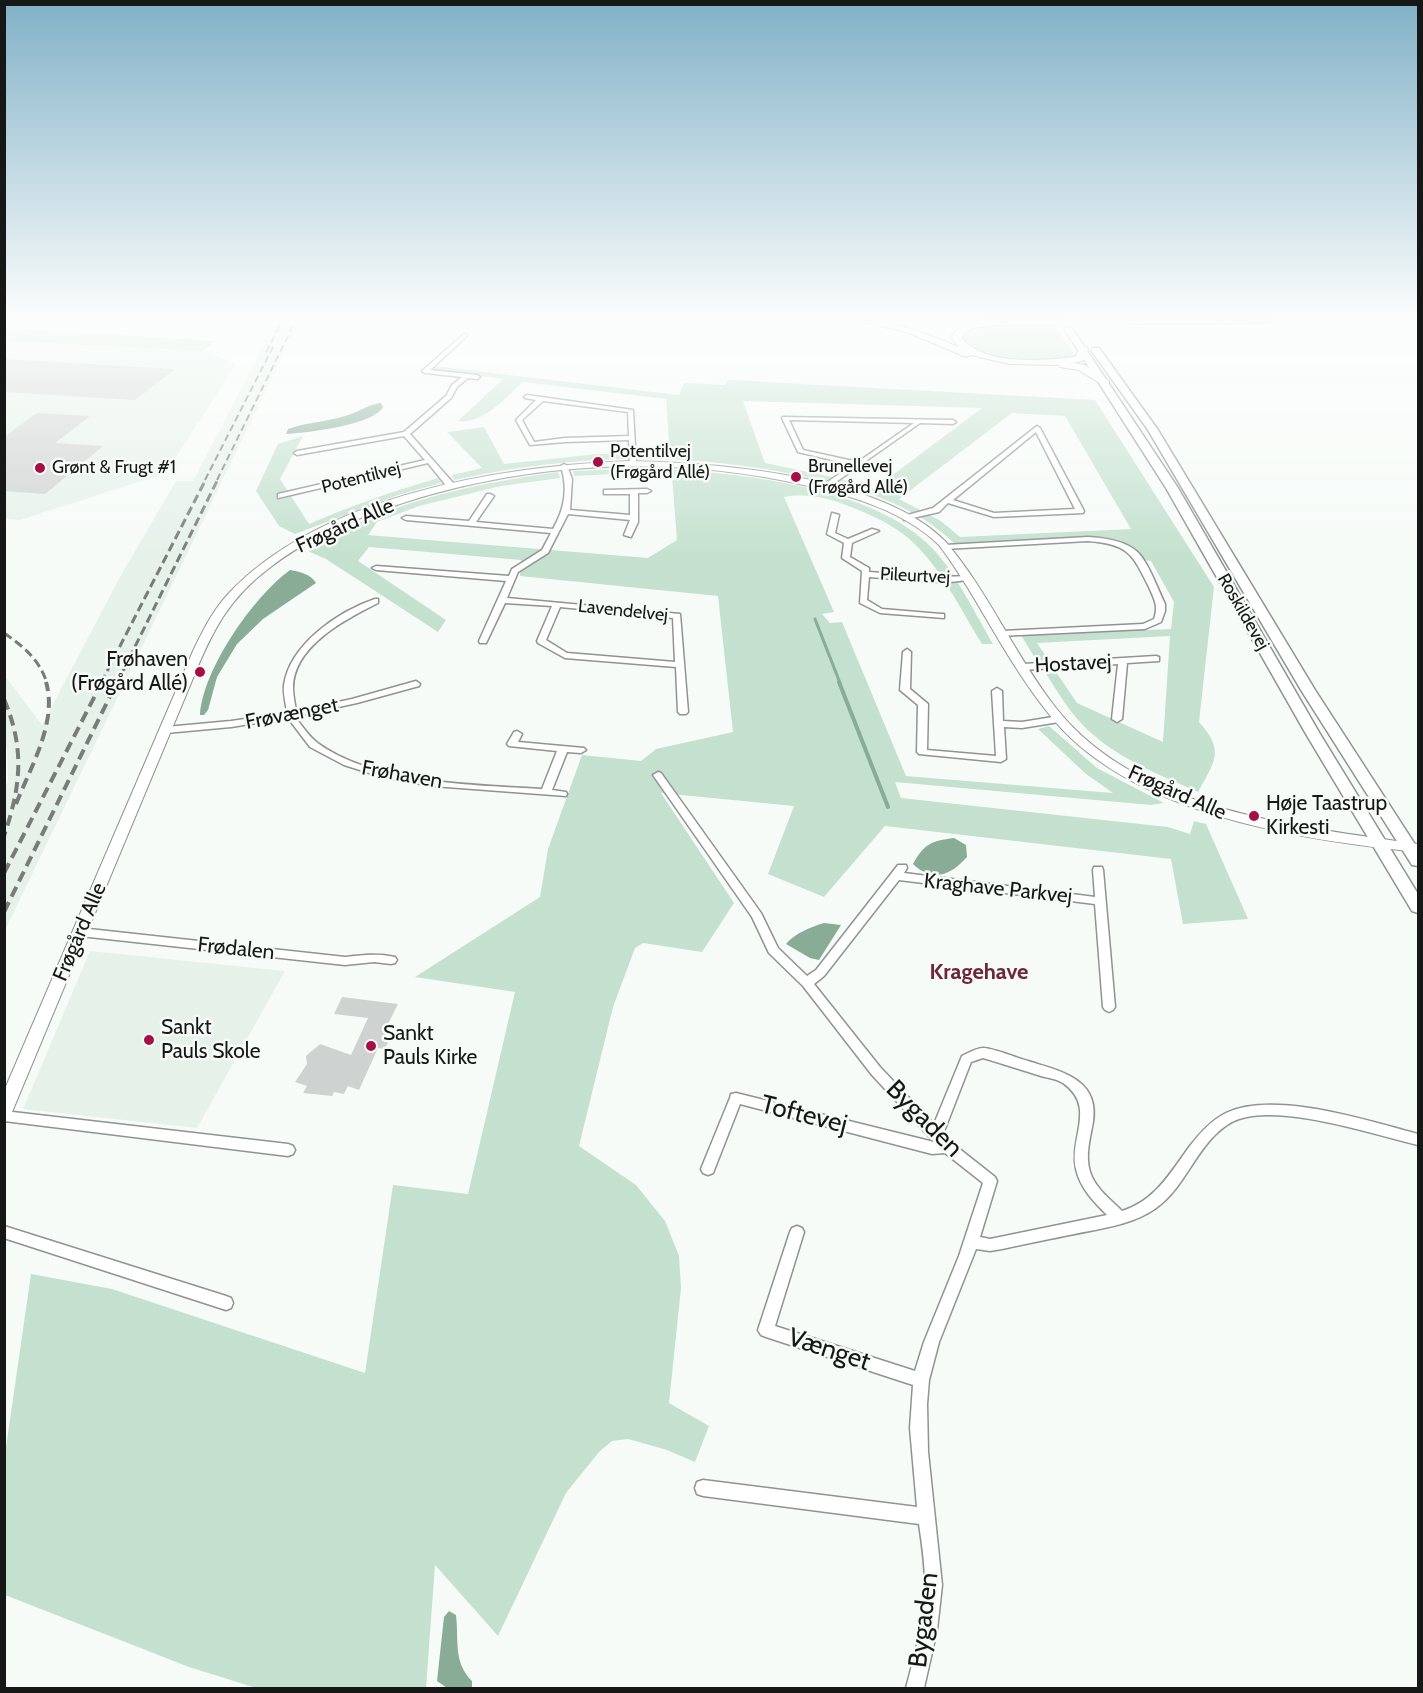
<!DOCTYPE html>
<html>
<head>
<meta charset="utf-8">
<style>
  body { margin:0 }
  #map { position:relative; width:1423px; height:1693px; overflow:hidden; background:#f7fbf8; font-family:Cabin,sans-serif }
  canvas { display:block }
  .frame { position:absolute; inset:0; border:6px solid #161817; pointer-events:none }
</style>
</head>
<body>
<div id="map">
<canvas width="1423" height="1693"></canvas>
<div class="frame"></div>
</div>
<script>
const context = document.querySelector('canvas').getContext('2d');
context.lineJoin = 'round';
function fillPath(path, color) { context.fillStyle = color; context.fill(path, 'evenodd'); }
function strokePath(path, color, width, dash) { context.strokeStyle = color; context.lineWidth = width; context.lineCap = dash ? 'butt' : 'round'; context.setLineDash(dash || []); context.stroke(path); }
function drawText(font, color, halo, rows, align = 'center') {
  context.font = font + ' Cabin,sans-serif'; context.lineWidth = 5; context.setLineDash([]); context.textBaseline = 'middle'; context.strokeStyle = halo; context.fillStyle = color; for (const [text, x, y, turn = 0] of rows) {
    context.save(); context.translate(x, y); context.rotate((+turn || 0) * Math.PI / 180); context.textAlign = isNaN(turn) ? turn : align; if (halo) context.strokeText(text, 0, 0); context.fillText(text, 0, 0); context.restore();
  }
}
const built = new Path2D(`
  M277,320h23l-295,610 -1,-140 4,-9 -1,-32 -3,-10 1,-63 37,49 78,-148 56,-96h17z
  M4,341l199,10 33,13 -70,109 -146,47 -15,-1z
  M90,951l195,20 -88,157 -174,-19z`);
const green = new Path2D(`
  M990,324h63l24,33c-16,6 -89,3 -103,-6 -5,-3 -10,-10 -13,-14l11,-9z
  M5,328l210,13 -12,10 -198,-10z
  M434,366l245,29 5,-12 41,2 3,-5 367,20 119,187 -15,135c26,29 16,39 -1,70 -38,-17 -77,-32 -108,-60 -20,-18 -33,-41 -47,-63h11l23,34 86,39 7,-106 -133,7 12,18 -13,-1 -15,-25 150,-6 3,-27 -23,-41 -7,-1 -15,-13 -46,-10 -128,7c-41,-40 -94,-55 -148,-67 -118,-26 -236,-23 -353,3l-2,-5 30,-7 -35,-36 37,-5 20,37 93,-10h73l-4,-55 -143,-17c-18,16 -39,42 -65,39l45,-42 -73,-9zM743,401l239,7 -108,81 -42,-12 -67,-14zM1012,413l53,3 66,113 -171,8 -19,-16 -42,-22z
  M303,436l-23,43 29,45c42,-18 84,-33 129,-46l3,5 -43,12 -103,39 -16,-8 -23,-35 22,-47z
  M645,468c85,4 228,16 289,82 22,24 42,65 59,94h-11c-22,-35 -42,-79 -74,-106 -16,-14 -37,-23 -57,-31 -22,-9 -43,-14 -67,-10l50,115 -12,2 8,9 12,-1 64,154 207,17 -27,-19 -48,-45 11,-3 48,42 67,35 -13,2 -256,-23 6,16 267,29 22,7 4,-13 12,3 42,95 -65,5 -12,-65 -286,-33 -61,71 -56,-23 26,-68 -133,-13 73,110 -32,49 -59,-9 -8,5 -22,59 -34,139 57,39 29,36 14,35 2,32 -12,115 40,23 -14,36 -28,-12 -39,-11 -16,2 -13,11 -33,41 -68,143 -63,-71 -9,123h-170l-67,-21 -184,-72 -1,-134 27,-187 81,15 253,84 28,-188 75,9 47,-202 -100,-15 125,-80 8,-48 34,-94 59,6 15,-12 77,-17 -15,-136 -198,-20 1,-16 -152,-13 -11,14 88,59 -8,12 -112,-73 -18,-8c19,-11 37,-22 57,-31 61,-26 128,-39 193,-48l2,6 -59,8 -82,20 -42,16 -9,13 280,23 29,-18 -5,-65 -39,-2 -59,3 -1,-5z`);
const water = new Path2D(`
  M381,403l2,4c-9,18 -78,26 -97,27l2,-5c19,-7 38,-7 57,-13 13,-3 23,-12 36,-13z
  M290,570c10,2 21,4 26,13l-53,36 -26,25 -20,33 -9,33 -4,5h-4c3,-46 53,-118 90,-145z
  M954,838l12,7 1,12c-16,18 -34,26 -54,7 11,-20 18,-23 41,-26z
  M824,923l17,2 -22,35 -9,-2 -24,-14c9,-11 25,-17 38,-21z
  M449,1611l7,4c3,26 -3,47 16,66v7h-25l-10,-7 7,-64z`);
const streamFar1 = new Path2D(`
  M815,619l25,64`);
const stream = new Path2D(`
  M839,682l49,125`);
const building = new Path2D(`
  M4,359l171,10 -40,31 -131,-8z
  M37,413l53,3 -35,27 48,3 -58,48 -41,-3v-54z
  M342,997l56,7 -10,20 8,1 -11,24 -7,-1 -19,42 -11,-4 -4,8 -10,-2 -2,4 -29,-3 4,-7 -12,-4 12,-18 -1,-8 14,-12 31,11 17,-37 -34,-4z`);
const minor = new Path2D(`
  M465,333l2,1v2l-37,34 47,5 3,2 -3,2 -9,-1 -11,9 -6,11 -41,36 44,50v4h-6l-20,-25 -150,35v-4l147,-34 -21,-24 -107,19 -3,-2 3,-2 107,-19 42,-36 6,-11 10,-8 -37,-4 -3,-2z
  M527,395l106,15 3,53 -3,2 -3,-2 -1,-23 -64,2 -35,3 -14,-25 20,-20 -11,-2 -1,-1zM543,401l85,11 1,24 -64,2 -31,4 -12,-22z
  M783,417l170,3 3,2 -3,2 -33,-1 -94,66 -4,-2 1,-2 30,-20 -55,-13 -16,-34zM789,420l125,3 -56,39 -55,-12z
  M1037,426l3,2 44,83 -1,2 -89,4 -46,-14 -9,9 -35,8v-4l29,-8zM1036,432l39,77 -81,4 -41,-13z
  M564,464l3,2 5,13 -2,31 60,5v-21h-26v-4l43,-1 4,2 -4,2h-9v29l-7,15 -7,-2 6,-15 -62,-6 -20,39 -30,19 -11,26 173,16 8,98 -2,2h-6l-2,-2 -2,-45 -111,-9 -27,-15 -1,-2 15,-35 -47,-3 -18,38 -1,2h-6l-1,-2 27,-60 -130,-11 -4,-2 4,-2 133,10 3,-7 30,-19 9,-17 -145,-13 -4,-2 4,-2 63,5 18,-27h3l4,2 -18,26 77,7c12,-21 15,-40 8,-63zM560,607l113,11 2,44 -108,-9 -21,-13z
  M832,513l7,2 -4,18 13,6 24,-10 7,2 -27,12 -2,14 19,11v4l72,5 28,-1 1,2c-14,9 -81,0 -101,-1l-2,23 15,9 59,5h3v4l-64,-5 -20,-10 2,-32 -20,-13 2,-15 -17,-9z
  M1088,537c17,1 42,4 53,19 10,13 17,34 24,48v7l-4,11 -16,7 -146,7v-4l3,-1 141,-7 11,-5c5,-13 0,-20 -5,-32 -17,-34 -21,-43 -61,-46l-143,8 -4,-2 4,-2z
  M375,599h3v4c-32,16 -85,43 -85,85 0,7 2,16 3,23l56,-12 64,-18 4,3 -1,2 -62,17 -60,13v4c7,8 13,18 22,24 56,40 156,41 223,45l15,-38 -48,-5 -2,-2 7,-12 3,-1 5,3 -4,8 66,6 2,2 -5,3 -14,-1 -15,38 14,2 1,2 -1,2 -133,-10 -48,-8 -41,-13 -34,-18 -22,-29 -57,9 -65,6 -5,-3 5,-3 65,-6 56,-8c-1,-9 -4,-19 -3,-28 6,-41 55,-74 91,-86z
  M907,649l4,3 -1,37 18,15 -1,46 69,6 -4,-65 5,-3 5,3 1,30 19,1 37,-6 5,3 -5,3 -37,6 -18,-1 2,32 -5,3 -82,-8 -2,-2 1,-47 -18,-15 3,-38z
  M1156,656l3,1v4l-32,2 -5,56 -5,3 -5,-3 6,-55 -95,6 -4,-3 4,-3z
  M658,772l3,1 100,140 17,35 29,28 9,-6 82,-105h8l1,3 -3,5 191,24 -2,-27 1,-3h8l1,3 12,137 -2,3 -4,2 -4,-2 -2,-3 -8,-103 -196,-24 -75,96 -10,8 66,83 54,57 28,-68c6,-3 15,-8 21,-8 10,0 34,10 45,13 31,10 72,17 65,61 -3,17 -8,33 -3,50 5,16 21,28 32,39 32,-10 47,-36 65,-61 11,-15 23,-29 39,-37 48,-23 143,8 192,21v11c-45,-11 -136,-41 -179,-26 -9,3 -17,9 -23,15 -23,22 -34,56 -60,74 -25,18 -59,21 -87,27 -23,5 -45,9 -67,14l-12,2 -14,-2 -37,93 -10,38 -2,24 1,48 14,133 -5,45 -13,58h-18c9,-34 19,-69 19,-104 0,-20 -3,-40 -6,-60l-216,-28 -6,-2 -2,-6 2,-6 6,-2 214,27 -7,-79 3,-43 -147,-48 -5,-2 -3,-5 32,-98 2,-4 5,-2 5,2 2,4 -29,94 140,45 9,-29 35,-86 24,-73 -38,-30 -13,1 -192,-50 -27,69 -5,2 -5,-2 -2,-4 29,-71 1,-4 5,-1 198,49 -62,-67 -69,-89 -34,-33 -17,-36 -99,-142zM983,1058c20,6 39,12 58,18 7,2 16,3 22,7 34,24 6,54 13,86 4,19 18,33 31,46l-117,24 -10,-2 17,-56 -2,-4 -43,-34 -9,-9 28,-72z
  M80,928l265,29c17,-2 33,-4 50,0l2,3 -2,3 -4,1 -17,-2 -29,3 -265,-29 -4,-1 -2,-3 2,-3z
  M4,1111l284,33 5,2 2,4 -2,4 -5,2 -284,-35z
  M4,1226l222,70 5,2 2,5 -2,5 -5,2 -222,-72z`);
const tertiary = new Path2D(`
  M630,461c90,2 249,14 315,80 44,51 70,115 111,167 82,104 241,118 362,136v8c-119,-12 -292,-38 -370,-139 -28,-35 -51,-76 -74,-115 -11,-18 -22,-36 -35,-53 -34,-33 -86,-49 -131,-59 -133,-31 -272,-25 -402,16 -49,16 -98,35 -138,67 -38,29 -54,59 -72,102l-184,441 -2,5 -6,2v-28l189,-440c10,-21 20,-41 36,-58 93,-98 271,-127 401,-132z`);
const secondary = new Path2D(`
  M1066,328h6l106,160 142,246 98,160v19l-6,-2 -106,-177 -140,-246 -101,-158z
  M1093,348h6l59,82 157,260 103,159v17l-6,-1 -111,-175 -153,-260 -57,-80z`);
const trunk = new Path2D(`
  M855,320c38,0 70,13 104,27l-8,-10c9,-13 20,-15 35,-17h288l-5,3 -270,2 -27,3 -11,9c21,28 80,24 112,20l3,-1 3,-9h8l1,2 -4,11 -10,3 11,2 24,16v4l-4,1 -27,-16 -18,-3 -1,-2 -50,-1 -38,-9 -5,2 -57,-24z`);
const railFar2 = new Path2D(`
  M266,352l17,-32
  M205,480l68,-133
  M217,480l79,-160`);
const railFar1 = new Path2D(`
  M4,633c20,14 35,26 43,50
  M101,683l105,-204
  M117,683l101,-204`);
const rail = new Path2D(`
  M4,699c21,50 17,87 0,137
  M16,804c14,-36 42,-82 30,-122
  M4,873l98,-191
  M4,912l113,-230`);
const secondaryBridge = new Path2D(`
  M1074,320l7,10`);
const markers = [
  [598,462,6,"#a60f46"],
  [40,468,6,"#a60f46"],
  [796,477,6,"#a60f46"],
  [200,672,6,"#a60f46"],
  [1254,816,6,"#a60f46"],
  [149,1040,6,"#a60f46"],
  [371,1046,6,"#a60f46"]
];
const farPoinames = [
  ["Potentilvej",610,452],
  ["(Frøgård Allé)",610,473],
  ["Brunellevej",808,467],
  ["(Frøgård Allé)",808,488],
  ["Grønt & Frugt #1",52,468]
];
const farStreetnames = [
  ["Potentilvej",361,478,-14],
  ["Pileurtvej",915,576,3],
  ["Lavendelvej",623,611,6],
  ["Roskildevej",1243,612,60]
];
const streetNames = [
  ["Frøgård Alle",345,526,-24],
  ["Hostavej",1073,664,-3],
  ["Frøvænget",292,714,-11],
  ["Frøhaven",402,775,10],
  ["Frøgård Alle",1177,793,24],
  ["Kraghave Parkvej",998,889,6],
  ["Frøgård Alle",80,932,-67],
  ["Frødalen",236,949,6]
];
const poiNames = [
  ["Frøhaven",188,660,"right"],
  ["(Frøgård Allé)",188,684,"right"],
  ["Høje Taastrup",1266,804],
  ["Kirkesti",1266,828],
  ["Sankt",161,1028],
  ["Pauls Skole",161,1052],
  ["Sankt",383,1034],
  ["Pauls Kirke",383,1058]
];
const neighbourhoodNames = [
  ["Kragehave",979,973]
];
const nearStreetnames = [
  ["Toftevej",804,1115,14],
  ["Bygaden",924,1119,45],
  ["Vænget",829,1350,18],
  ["Bygaden",924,1620,-83]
];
fillPath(built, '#e6f1ea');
fillPath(green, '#c4e1cf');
fillPath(water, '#88ac96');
strokePath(streamFar1, '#88ac96', 3);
strokePath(stream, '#88ac96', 4);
fillPath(building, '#ced2d0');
strokePath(minor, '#8f9391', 3);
strokePath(tertiary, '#8f9391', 2);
strokePath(secondary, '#8f9391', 3);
strokePath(trunk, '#8f9391', 2);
fillPath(minor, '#fff');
fillPath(tertiary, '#fff');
fillPath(secondary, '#fff');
fillPath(trunk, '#fff');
strokePath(railFar2, '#787b79', 2, [7, 4]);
strokePath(railFar1, '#787b79', 3, [9, 4.5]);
strokePath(rail, '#787b79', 4, [11, 6]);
strokePath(secondaryBridge, '#8f9391', 11, []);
strokePath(secondaryBridge, '#fff', 10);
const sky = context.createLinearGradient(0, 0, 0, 557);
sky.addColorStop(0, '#81b1c7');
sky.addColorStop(0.57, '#fbfdfc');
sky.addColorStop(1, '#fbfdfc00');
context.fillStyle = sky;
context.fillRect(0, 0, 1423, 557);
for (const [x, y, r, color] of markers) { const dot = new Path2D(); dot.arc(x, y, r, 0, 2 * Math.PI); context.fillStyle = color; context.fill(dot); strokePath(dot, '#f7fbf8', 2); }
drawText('18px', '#161817', '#f7fbf8', farPoinames, 'left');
drawText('18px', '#161817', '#f7fbf8', farStreetnames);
drawText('21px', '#161817', '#f7fbf8', streetNames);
drawText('21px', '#161817', '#f7fbf8', poiNames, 'left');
drawText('bold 22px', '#6d2738', '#f7fbf8', neighbourhoodNames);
drawText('26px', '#161817', '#f7fbf8', nearStreetnames);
</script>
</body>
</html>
